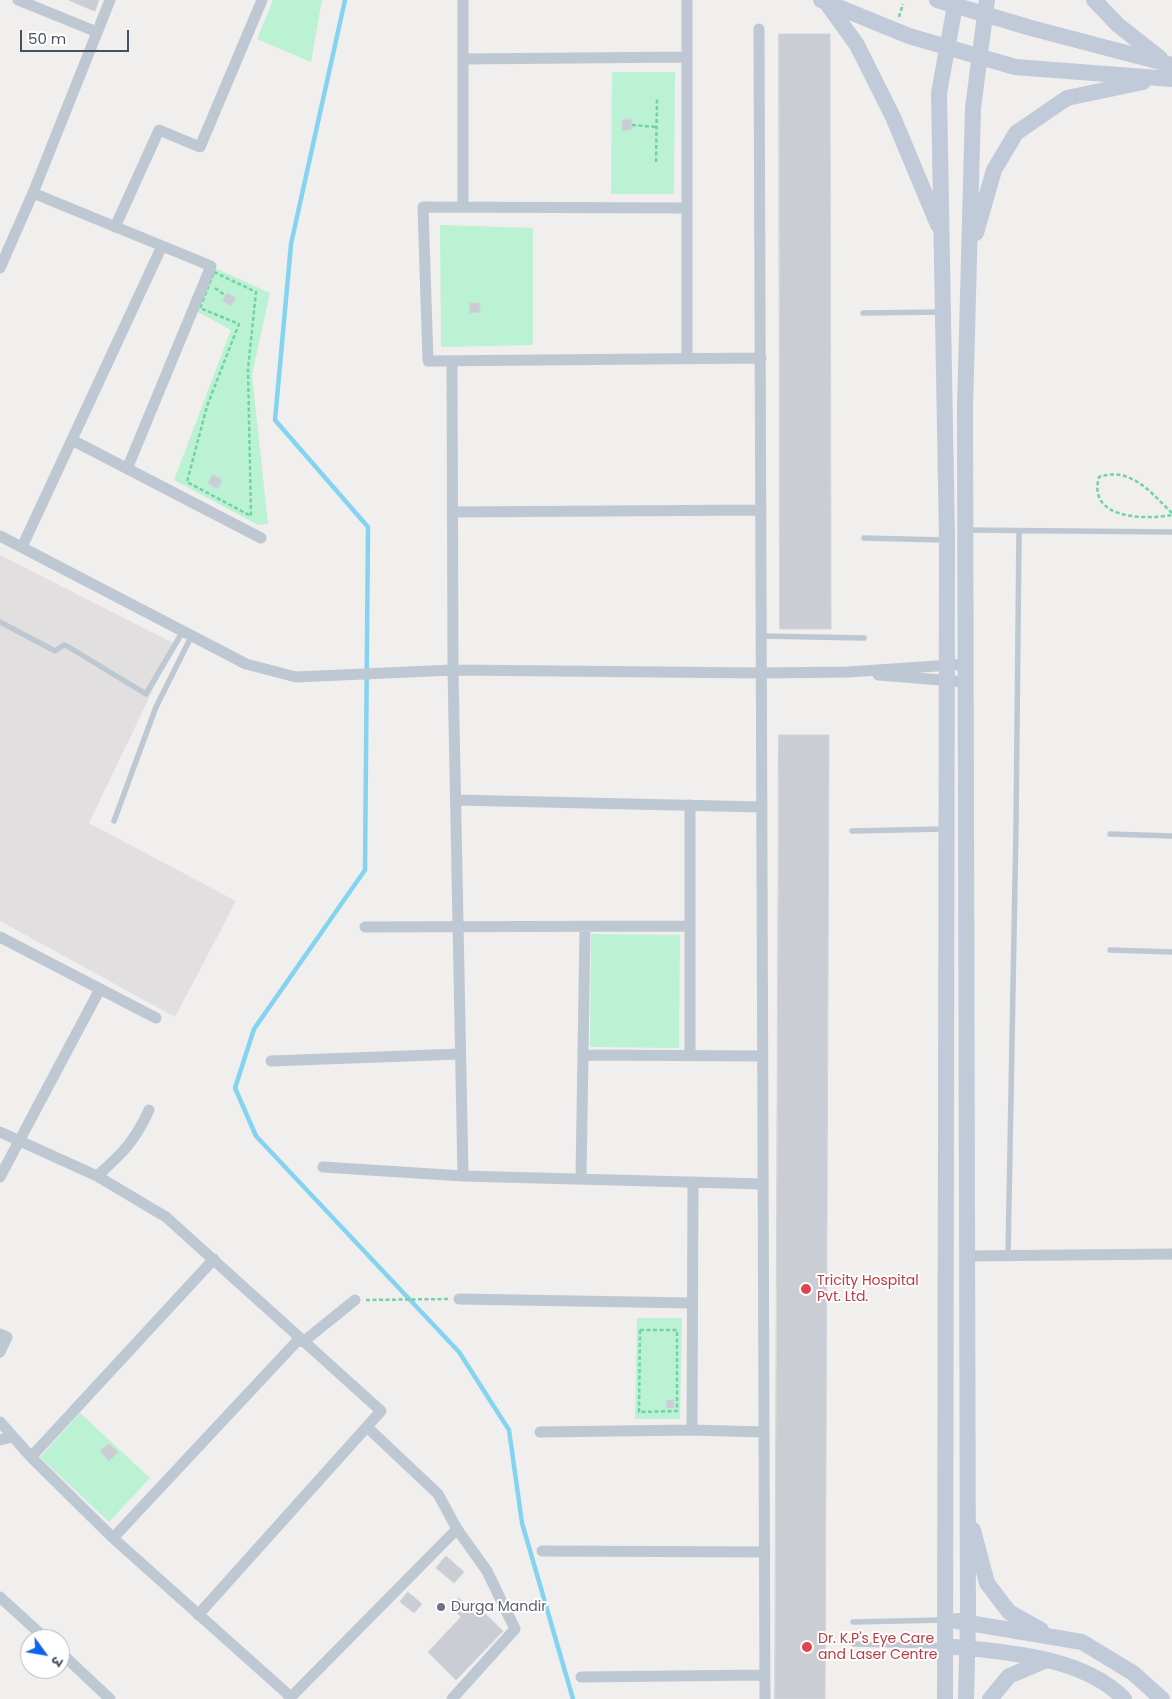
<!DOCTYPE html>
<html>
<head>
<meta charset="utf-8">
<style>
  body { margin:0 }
  #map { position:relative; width:1172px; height:1699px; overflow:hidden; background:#f1eeee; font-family:Poppins,"Noto Sans Devanagari",sans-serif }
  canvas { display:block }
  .north { position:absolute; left:20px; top:1629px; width:50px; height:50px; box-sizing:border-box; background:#fff; border:1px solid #b5b9be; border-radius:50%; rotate:122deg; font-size:14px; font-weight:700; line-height:20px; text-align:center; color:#45515d }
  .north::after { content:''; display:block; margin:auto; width:18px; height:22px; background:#0e62ec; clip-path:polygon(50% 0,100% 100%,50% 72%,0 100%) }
  .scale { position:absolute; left:20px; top:30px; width:109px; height:22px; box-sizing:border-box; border:2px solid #45515d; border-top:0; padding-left:6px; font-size:15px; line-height:18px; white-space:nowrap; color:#45515d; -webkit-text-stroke:4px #fff; paint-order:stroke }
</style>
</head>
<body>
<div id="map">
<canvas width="1172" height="1699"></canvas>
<div class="north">उ</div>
<div class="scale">50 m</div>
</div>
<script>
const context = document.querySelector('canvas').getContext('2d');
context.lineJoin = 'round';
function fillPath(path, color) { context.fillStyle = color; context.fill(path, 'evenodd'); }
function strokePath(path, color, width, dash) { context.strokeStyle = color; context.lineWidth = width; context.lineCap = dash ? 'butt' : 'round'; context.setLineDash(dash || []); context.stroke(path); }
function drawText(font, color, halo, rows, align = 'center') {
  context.font = font + ' Poppins,sans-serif'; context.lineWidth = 4; context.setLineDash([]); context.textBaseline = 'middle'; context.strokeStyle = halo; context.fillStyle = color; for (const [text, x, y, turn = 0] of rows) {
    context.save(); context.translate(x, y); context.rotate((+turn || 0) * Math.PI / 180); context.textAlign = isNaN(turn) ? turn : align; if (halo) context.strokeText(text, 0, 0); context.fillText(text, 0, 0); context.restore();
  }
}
const education = new Path2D(`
  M0,555l175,89 -86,179 147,78 -61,116 -175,-96z`);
const green = new Path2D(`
  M273,0h49l-11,62 -54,-23z
  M612,72h63l-1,122h-63z
  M440,225l93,3v117l-92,2z
  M215,268l55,25 -18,82 16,149 -10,1 -84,-45 57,-150 -35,-19z
  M591,934l89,1 -1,113 -89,-1z
  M637,1318h45l-2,101h-45z
  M80,1413l70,65 -41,44 -69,-65z`);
const stream = new Path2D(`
  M345,0l-54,244 -16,176 93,107 -3,343 -111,159 -19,59 21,48 203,216 50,78 13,93 51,176`);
const building = new Path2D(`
  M69,0h30l-4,11z
  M779,34h51l1,595h-51z
  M632,119v10l-10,2v-11z
  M228,293l8,5 -6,8 -7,-5z
  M470,303h10v9l-10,1z
  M213,475l9,5 -4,9 -10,-6z
  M779,735h50l-4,964h-50z
  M667,1400h7v8h-7z
  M109,1444l9,8 -9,9 -9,-10z
  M446,1556l18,16 -10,11 -18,-15z
  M408,1592l14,12 -8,9 -14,-11z
  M459,1598l14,14 5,-5 25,24 -47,49 -28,-28 33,-35 -10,-10z`);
const path = new Path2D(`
  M899,17l4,-13
  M632,125l24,2
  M656,162l1,-64
  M214,272l42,20 -8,77 3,147 -64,-34 20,-76 32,-82 -39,-16z
  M215,288l11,8
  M1172,513c-21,-20 -41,-47 -73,-36 -12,42 45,43 73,38
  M366,1300l82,-1
  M640,1330h37v81l-38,1z`);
const lane = new Path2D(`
  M863,313l78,-1
  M968,530l204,2
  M864,538l80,2
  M0,622l55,29 9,-6 3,1 79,48 37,-63
  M762,636l102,2
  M114,821l42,-114 36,-72
  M852,831l92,-2
  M1110,834l62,2
  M1110,950l62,2
  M1008,1256l8,-429 3,-296
  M853,1622l91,-2
  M854,1644l89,2`);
const street = new Path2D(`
  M18,0l79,32
  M687,0v358
  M759,29l6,1670
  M463,59l224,-2
  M33,193l178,73 -84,203
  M463,207v-207
  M687,208l-264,-1 5,154 333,-3
  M115,227l44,-97 41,17 62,-147
  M0,268l33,-75 77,-193
  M452,361l1,309 10,506
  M72,440l189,98
  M452,512l309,-2
  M0,536l246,128 50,13 157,-7 309,3 86,-1 118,-8
  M22,547l140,-301
  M878,675l88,7
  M456,800l306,7
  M365,927l325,-1
  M0,937l156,81
  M583,1055l180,1
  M690,1055v-250
  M271,1061l189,-7
  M0,1132l97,44 69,41 215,194 -183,204
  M323,1167l140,9 300,8
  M97,1176c25,-22 38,-35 52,-66
  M0,1177l100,-188
  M581,1179l4,-252
  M967,1256l205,-2
  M459,1299l233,4
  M0,1334l7,3 -7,15
  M303,1342l52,-42
  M0,1422l31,35 82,81 178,159
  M367,1427l71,67 19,35
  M692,1430l1,-248
  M540,1432l152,-2 72,2
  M0,1440l12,-3
  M31,1457l183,-198
  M113,1538l187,-200
  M542,1551l223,1
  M0,1597l46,42
  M60,1652l50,47
  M581,1677l184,-2
  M289,1699l168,-170 30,42 28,58 -63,70`);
const secondary = new Path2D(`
  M821,0l88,36 106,31 157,12
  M937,0l94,28 141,37
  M1094,0l24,25 42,33
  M826,2l31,43 36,72 45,108
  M976,233l18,-63 22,-37 51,-35 76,-16
  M973,1530l14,53 22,29 32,18
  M957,1621l125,21 51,31 29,26
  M955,1647c54,5 130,11 169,52
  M945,1699l2,-1159 -8,-447 17,-93
  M966,1699l2,-77 -3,-1215 8,-299 14,-108
  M990,1699l19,-23 38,-16`);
const markers = [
  [806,1289,6,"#e0444e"],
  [441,1607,5,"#6b7280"],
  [807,1647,6,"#e0444e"]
];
const healthNames = [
  ["Tricity Hospital",817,1281],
  ["Pvt. Ltd.",817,1297],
  ["Dr. K.P's Eye Care",818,1639],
  ["and Laser Centre",818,1655]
];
const worshipNames = [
  ["Durga Mandir",451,1607]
];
fillPath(education, '#e2dfe0');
fillPath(green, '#baf2d3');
strokePath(stream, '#84d4f1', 4.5);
fillPath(building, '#cacdd4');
strokePath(building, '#d2d4db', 1);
strokePath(path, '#70d2a7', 2.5, [4, 2.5]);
strokePath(lane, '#bec8d2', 5.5);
strokePath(street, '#bec8d2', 11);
strokePath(secondary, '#c0cad9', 16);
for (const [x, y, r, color] of markers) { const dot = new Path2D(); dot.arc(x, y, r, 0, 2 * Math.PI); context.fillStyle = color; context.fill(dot); strokePath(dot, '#fff', 2); }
drawText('14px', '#be3a42', '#fff', healthNames, 'left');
drawText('14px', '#5b616d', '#fff', worshipNames, 'left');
</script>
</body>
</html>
